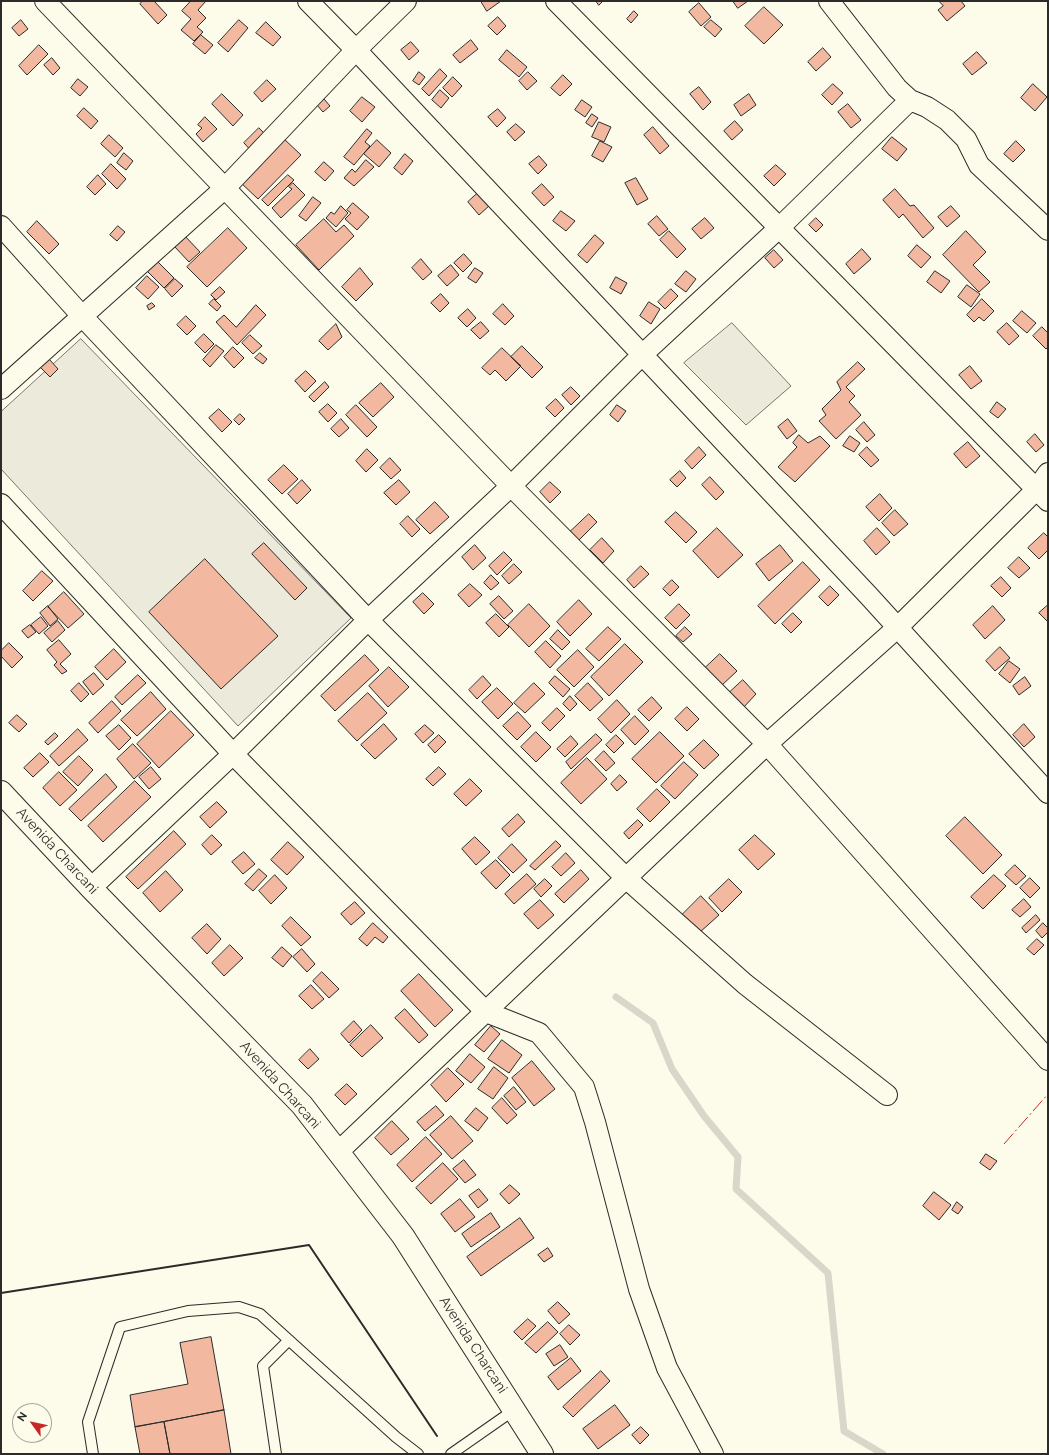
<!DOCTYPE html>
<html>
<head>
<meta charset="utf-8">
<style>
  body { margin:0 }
  #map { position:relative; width:1049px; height:1455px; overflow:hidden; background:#fdfbea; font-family:Raleway,sans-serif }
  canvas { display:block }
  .frame { position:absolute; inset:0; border:2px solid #2b2b2b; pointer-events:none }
  .north { position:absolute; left:12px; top:1403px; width:40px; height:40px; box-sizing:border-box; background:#fdfbea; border:1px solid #a9a89e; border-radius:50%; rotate:303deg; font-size:11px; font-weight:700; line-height:16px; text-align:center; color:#2b2b2b }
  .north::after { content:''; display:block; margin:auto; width:14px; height:18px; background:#c62828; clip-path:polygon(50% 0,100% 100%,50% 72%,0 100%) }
</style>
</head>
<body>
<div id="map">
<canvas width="1049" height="1455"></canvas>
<div class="frame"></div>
<div class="north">N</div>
</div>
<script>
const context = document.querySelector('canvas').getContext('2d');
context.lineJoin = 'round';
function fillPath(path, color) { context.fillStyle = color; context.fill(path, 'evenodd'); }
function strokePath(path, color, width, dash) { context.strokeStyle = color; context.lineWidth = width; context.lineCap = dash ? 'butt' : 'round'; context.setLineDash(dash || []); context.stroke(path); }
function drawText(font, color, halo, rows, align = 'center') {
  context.font = font + ' Raleway,sans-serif'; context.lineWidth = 3; context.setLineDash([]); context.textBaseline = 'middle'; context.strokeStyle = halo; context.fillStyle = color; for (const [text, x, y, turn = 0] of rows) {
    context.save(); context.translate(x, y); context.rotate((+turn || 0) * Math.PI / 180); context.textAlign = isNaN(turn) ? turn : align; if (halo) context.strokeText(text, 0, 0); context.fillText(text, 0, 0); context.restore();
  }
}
const green = new Path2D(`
  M732,323l59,63 -45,39 -62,-62z
  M81,339l270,279 -113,108 -237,-257v-57z`);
const stream = new Path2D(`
  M616,997l37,26 19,46 32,47 34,41 -2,32 92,84 16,158 39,23`);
const building = new Path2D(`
  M143,1h11l13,14 -9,9 -18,-20z
  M191,1h15l-8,9 8,8 -9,9 6,5 -9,9 -13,-11 10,-11 -9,-8z
  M481,1h20l-14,10z
  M596,1h7l-4,4z
  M733,1h15l-10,7z
  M939,1h22l4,5 -18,15 -9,-11 5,-4z
  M699,3l12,14 -10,9 -12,-14z
  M764,7l19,18 -19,19 -19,-18z
  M634,11l4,4 -7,8 -4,-4z
  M498,17l8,9 -9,9 -9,-9z
  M21,20l7,9 -9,7 -7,-8z
  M239,20l9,8 -20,24 -10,-9z
  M711,20l11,9 -7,8 -11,-10z
  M266,22l15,15 -8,9 -17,-13z
  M201,35l12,10 -8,9 -12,-10z
  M471,40l7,9 -18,14 -7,-8z
  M411,42l8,9 -10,9 -8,-10z
  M39,45l9,9 -21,21 -8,-9z
  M823,48l8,9 -15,14 -8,-9z
  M507,50l20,17 -8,10 -20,-17z
  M977,52l10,11 -15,12 -9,-11z
  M52,58l8,10 -7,7 -9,-10z
  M440,69l7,7 -18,20 -7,-7z
  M419,72l6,5 -6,8 -6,-4z
  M528,72l9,9 -10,9 -8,-9z
  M563,75l9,9 -12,12 -9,-8z
  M453,77l9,9 -10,11 -9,-9z
  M78,79l10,8 -8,9 -9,-8z
  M267,80l9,9 -14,13 -8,-9z
  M833,84l10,9 -11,12 -10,-10z
  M1033,84l14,13 -12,14 -14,-13z
  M699,87l12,15 -8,8 -13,-16z
  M440,90l9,8 -8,10 -9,-8z
  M222,94l21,21 -10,11 -21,-22z
  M749,94l7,11 -15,11 -7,-11z
  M362,97l13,10 -13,15 -12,-11z
  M324,99l6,7 -7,6 -6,-7z
  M582,100l10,7 -7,10 -10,-7z
  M848,104l13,16 -10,8 -13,-16z
  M84,108l14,13 -7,8 -14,-13z
  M498,109l8,9 -9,9 -9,-10z
  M592,114l6,4 -6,9 -6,-4z
  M205,117l12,12 -14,13 -7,-8 6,-6 -4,-3z
  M735,121l8,9 -11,10 -8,-9z
  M599,122l12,5 -7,15 -12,-5z
  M516,124l9,8 -10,9 -8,-9z
  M653,127l16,19 -9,8 -16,-19z
  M259,128l11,11 -16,15 -10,-11z
  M367,129l5,4 -7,9 5,4 -16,19 -10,-8z
  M109,135l14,13 -8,9 -14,-13z
  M282,137l19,18 -43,44 -19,-18z
  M892,137l15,12 -10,12 -15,-12z
  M377,140l14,13 -12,14 -15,-13z
  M600,141l12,6 -9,15 -11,-6z
  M1016,141l9,9 -12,12 -9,-8z
  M124,153l9,8 -7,9 -9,-7z
  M405,154l8,7 -11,14 -8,-7z
  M539,156l8,9 -9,9 -9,-10z
  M366,160l8,7 -20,19 -10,-8 8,-9 3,3z
  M324,162l10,9 -9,10 -10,-9z
  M111,164l15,15 -9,10 -15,-15z
  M776,165l10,9 -12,12 -10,-10z
  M98,175l8,9 -11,11 -8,-8z
  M288,175l6,5 -26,26 -6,-6z
  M636,178l12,21 -11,6 -12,-22z
  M293,183l12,12 -24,23 -9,-10 20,-19 -3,-2z
  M542,184l12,13 -10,9 -12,-13z
  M895,189l15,17 4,-1 20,23 -11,10 -20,-24 -4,4 -16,-18z
  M478,193l11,13 -10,9 -11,-13z
  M313,197l8,6 -15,18 -7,-5z
  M353,203l16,14 -12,13 -12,-11 6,-6 -4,-3z
  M341,206l7,7 -12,14 -10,-9 5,-6 3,2z
  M951,206l9,10 -13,11 -9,-10z
  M561,211l14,10 -9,10 -13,-10z
  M657,216l11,13 -9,7 -11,-12z
  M705,218l9,10 -13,11 -9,-10z
  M816,218l7,7 -7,7 -7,-7z
  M324,219l12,13 8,-7 10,11 -35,34 -23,-25z
  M37,221l22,23 -10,10 -22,-22z
  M118,226l7,6 -8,9 -7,-6z
  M228,228l19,20 -40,39 -20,-20z
  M669,231l17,18 -9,9 -17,-18z
  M966,231l20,21 -13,13 17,17 -11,10 -36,-37z
  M184,235l16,17 -11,10 -15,-16z
  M595,235l9,8 -17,20 -9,-8z
  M917,245l14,12 -10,11 -13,-12z
  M862,249l9,10 -17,15 -8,-10z
  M774,250l9,10 -9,8 -9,-10z
  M464,254l8,9 -9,9 -9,-9z
  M421,259l11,13 -9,8 -11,-12z
  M157,261l17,17 -10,10 -17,-17z
  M451,265l8,10 -12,11 -9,-10z
  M360,268l13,16 -17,17 -14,-14z
  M475,268l8,5 -7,10 -8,-5z
  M686,271l10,8 -10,13 -11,-8z
  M935,271l15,10 -9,12 -14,-11z
  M147,276l12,11 -11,12 -12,-11z
  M616,277l11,6 -6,11 -11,-6z
  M175,279l8,7 -11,11 -7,-8z
  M967,285l13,9 -9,13 -13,-10z
  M220,287l5,5 -9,8 -5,-5z
  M671,289l7,7 -13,13 -7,-7z
  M441,294l8,9 -9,9 -9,-9z
  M214,299l7,7 -4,5 -8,-7z
  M982,299l12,12 -10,10 -5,-4 -5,5 -7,-7z
  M649,302l11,7 -9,15 -11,-8z
  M152,303l3,3 -6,4 -2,-4z
  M503,304l11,12 -9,9 -12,-11z
  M256,305l10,10 -29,30 -21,-23 8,-7 12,12z
  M468,309l8,9 -9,9 -9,-9z
  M1022,311l14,12 -9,10 -14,-12z
  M186,316l10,10 -9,9 -10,-10z
  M481,322l8,9 -9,8 -9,-9z
  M1007,323l12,13 -10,9 -12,-13z
  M336,324l6,13 -14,13 -9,-9z
  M1042,327l6,6v14l-2,2 -13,-13z
  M204,334l10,10 -9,9 -10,-10z
  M250,335l12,11 -9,8 -11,-11z
  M216,345l8,6 -14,16 -7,-7z
  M522,346l21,21 -11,11 -21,-21z
  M233,347l11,11 -10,10 -10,-11z
  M502,348l19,18 -15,15 -11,-11 -5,5 -8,-7z
  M260,353l7,6 -4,5 -8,-6z
  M49,359l9,10 -8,8 -10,-10z
  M858,362l7,7 -19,18 9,9 -6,6 12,13 -25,24 -17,-18 7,-6 -4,-6 19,-19 -4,-8z
  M970,366l12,15 -11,8 -12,-14z
  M306,371l10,10 -11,11 -10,-11z
  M325,382l4,5 -15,15 -5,-5z
  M381,383l13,14 -21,20 -14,-14z
  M571,387l9,9 -9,9 -9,-10z
  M556,399l8,9 -9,9 -9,-9z
  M997,402l9,7 -8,9 -8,-6z
  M328,404l9,9 -9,9 -9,-10z
  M356,405l21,22 -10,10 -21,-22z
  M617,405l9,6 -8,11 -8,-7z
  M219,409l13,13 -10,10 -13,-14z
  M240,414l5,5 -6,6 -5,-5z
  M341,419l8,9 -10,9 -8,-8z
  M788,419l9,12 -10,8 -9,-12z
  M864,422l11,13 -8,7 -11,-12z
  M1035,434l9,11 -8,7 -9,-10z
  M799,435l9,8 12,-7 10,10 -35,36 -17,-15 19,-20 -4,-4z
  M850,436l10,7 -6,9 -11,-6z
  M968,442l12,14 -14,12 -12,-14z
  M699,447l7,8 -14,14 -7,-8z
  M867,447l12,13 -8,7 -12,-12z
  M367,449l11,11 -12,12 -10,-11z
  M390,458l11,12 -10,9 -11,-11z
  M284,465l14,14 -16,15 -14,-14z
  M680,471l6,7 -9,9 -7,-7z
  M710,477l14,15 -8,8 -14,-15z
  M302,480l9,10 -14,14 -9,-10z
  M399,480l11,12 -14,13 -12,-12z
  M550,482l11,10 -11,11 -10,-11z
  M880,494l12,14 -13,13 -13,-14z
  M435,502l14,15 -19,17 -14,-14z
  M895,510l13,14 -14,12 -12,-13z
  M676,512l21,20 -11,11 -21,-21z
  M589,514l8,8 -18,18 -9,-8z
  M408,516l12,13 -8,8 -12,-13z
  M717,528l26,27 -25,23 -25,-27z
  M877,528l13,14 -14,13 -12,-14z
  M1044,533l4,4v13l-9,9 -11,-11z
  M602,538l12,13 -11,12 -13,-13z
  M264,543l43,45 -12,12 -43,-46z
  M475,545l11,13 -13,12 -11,-13z
  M780,545l13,16 -24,20 -13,-17z
  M504,552l8,8 -15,15 -8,-9z
  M1019,557l11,11 -11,10 -11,-10z
  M205,559l73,77 -57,53 -72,-77z
  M803,562l17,18 -45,44 -17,-18z
  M514,564l8,8 -13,12 -7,-8z
  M641,566l8,8 -15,14 -7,-8z
  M42,571l11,10 -20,20 -10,-10z
  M491,575l8,8 -8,7 -7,-7z
  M1001,577l10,11 -9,9 -11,-11z
  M672,580l7,7 -9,9 -7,-7z
  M470,584l12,11 -13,12 -11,-12z
  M830,586l9,9 -11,11 -9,-9z
  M64,592l20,22 -16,14 -20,-21z
  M423,593l11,11 -10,10 -11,-12z
  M499,596l14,15 -9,8 -14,-15z
  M579,600l13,14 -22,22 -13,-14z
  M529,604l21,22 -21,21 -21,-22z
  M679,604l11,11 -14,14 -11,-11z
  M1048,605v15l-1,1 -8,-8z
  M48,606l10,13 -8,7 -10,-13z
  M993,606l12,14 -20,19 -12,-14z
  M793,613l9,9 -11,11 -9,-9z
  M496,614l13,13 -10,10 -13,-14z
  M41,617l7,9 -9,8 -8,-9z
  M58,621l7,9 -13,12 -8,-9z
  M30,625l6,7 -8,6 -6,-7z
  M608,627l13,12 -22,22 -13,-12z
  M685,627l7,7 -9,8 -7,-6z
  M558,630l12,12 -8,8 -12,-11z
  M59,640l12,14 -11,10 7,7 -5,3 -8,-9 3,-3 -10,-12z
  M546,641l15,15 -11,12 -15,-16z
  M9,643l14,14 -11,11 -11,-12v-5z
  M625,644l18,18 -34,34 -18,-19z
  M1000,647l10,11 -15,13 -9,-10z
  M114,649l12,13 -19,18 -12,-13z
  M578,650l16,17 -20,20 -17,-17z
  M720,654l17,17 -16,15 -17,-17z
  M365,655l14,15 -44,41 -14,-15z
  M1009,661l11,8 -10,14 -11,-9z
  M389,667l20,20 -21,20 -19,-21z
  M94,673l10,12 -11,10 -10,-13z
  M138,675l8,8 -24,22 -7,-8z
  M483,676l8,9 -14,14 -8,-9z
  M555,676l15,13 -7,8 -14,-14z
  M1025,677l6,9 -12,9 -6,-9z
  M743,680l13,14 -13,14 -14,-15z
  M79,683l10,11 -8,8 -10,-11z
  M534,683l11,11 -20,19 -11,-10z
  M588,683l15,16 -13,12 -15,-15z
  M497,688l16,16 -15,15 -16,-17z
  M151,692l15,17 -29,27 -16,-16z
  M368,693l19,20 -30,28 -19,-20z
  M570,696l7,8 -7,7 -7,-7z
  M652,697l10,11 -13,13 -11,-11z
  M617,700l13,14 -19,19 -13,-14z
  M112,701l9,10 -23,22 -9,-10z
  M687,707l12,12 -12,12 -12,-12z
  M557,708l8,8 -15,15 -8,-8z
  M171,711l23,24 -35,33 -22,-24z
  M518,712l13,14 -14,14 -14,-14z
  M17,715l10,9 -8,8 -10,-9z
  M635,716l14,15 -14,14 -14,-15z
  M384,724l13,15 -22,20 -14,-14z
  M1024,724l11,13 -11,10 -11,-12z
  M119,725l12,13 -12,12 -13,-14z
  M425,725l9,8 -11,10 -8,-9z
  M78,729l10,11 -29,26 -9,-10z
  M536,732l15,15 -15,15 -15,-15z
  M660,732l24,24 -28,27 -24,-24z
  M55,733l3,3 -10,9 -3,-3z
  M596,734l6,6 -31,29 -5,-7z
  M439,735l7,7 -11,11 -7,-8z
  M616,735l8,8 -10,10 -8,-8z
  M571,736l7,8 -13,13 -8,-8z
  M704,740l15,15 -15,14 -15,-15z
  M133,744l18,19 -17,16 -17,-20z
  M604,751l11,12 -9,8 -11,-11z
  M40,753l9,9 -16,15 -9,-9z
  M79,756l14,14 -15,16 -15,-14z
  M587,758l20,21 -26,25 -20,-21z
  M684,762l14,13 -23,24 -14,-13z
  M151,767l10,12 -12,10 -10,-12z
  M439,767l7,7 -13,12 -7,-7z
  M59,772l18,18 -17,16 -17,-18z
  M106,774l11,13 -36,34 -12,-12z
  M620,775l7,7 -10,9 -6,-7z
  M470,779l12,12 -16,15 -12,-12z
  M135,781l16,16 -48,45 -15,-16z
  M657,789l13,13 -20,20 -13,-13z
  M217,802l10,10 -17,16 -10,-11z
  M518,814l7,8 -16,15 -7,-8z
  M965,817l37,38 -19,19 -37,-38z
  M638,820l5,5 -14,14 -5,-6z
  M174,831l12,13 -48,45 -12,-12z
  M212,835l10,10 -11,10 -9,-10z
  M755,835l20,19 -17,16 -19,-20z
  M475,837l15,15 -14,13 -14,-16z
  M556,841l5,5 -26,24 -5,-4z
  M288,842l16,15 -17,18 -16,-15z
  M512,844l15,16 -14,13 -15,-15z
  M244,852l11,12 -12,10 -11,-12z
  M566,853l9,10 -14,13 -9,-9z
  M496,860l14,15 -14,14 -15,-16z
  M1015,865l11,11 -10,9 -11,-10z
  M259,869l8,7 -14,15 -8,-7z
  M581,870l8,9 -25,24 -9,-9z
  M166,871l17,19 -23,22 -17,-19z
  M527,874l9,10 -22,20 -9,-10z
  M275,875l12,13 -16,16 -12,-13z
  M994,875l12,11 -23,23 -12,-12z
  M1030,878l10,10 -10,10 -10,-10z
  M545,879l7,7 -11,11 -7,-8z
  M729,879l13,13 -20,20 -13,-14z
  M701,896l18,19 -20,18 -17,-18z
  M1024,899l7,8 -11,10 -8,-7z
  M540,900l14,15 -16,14 -14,-15z
  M355,902l10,11 -14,12 -10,-11z
  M1036,915l4,5 -14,13 -4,-5z
  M291,917l20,20 -10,9 -19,-20z
  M373,923l15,14 -5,6 -8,-6 -8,9 -8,-7z
  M1043,923l5,5v4l-6,6 -6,-7z
  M207,924l14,15 -14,15 -15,-16z
  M1037,939l7,6 -10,10 -7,-6z
  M230,945l13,13 -19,18 -12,-13z
  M282,947l10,9 -9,11 -11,-9z
  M302,949l13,15 -8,8 -14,-15z
  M322,972l17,17 -10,9 -16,-17z
  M419,974l34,36 -18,17 -34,-36z
  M311,985l13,14 -12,10 -13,-13z
  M405,1009l23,26 -9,8 -24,-25z
  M354,1021l8,9 -13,13 -8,-9z
  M371,1025l12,13 -21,19 -12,-12z
  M491,1026l9,8 -16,18 -9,-7z
  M502,1040l20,15 -13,18 -21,-14z
  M310,1049l9,10 -11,10 -9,-9z
  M470,1054l15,13 -14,16 -15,-12z
  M532,1061l23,28 -21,17 -22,-28z
  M494,1067l14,11 -15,21 -15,-10z
  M448,1068l16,16 -18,18 -15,-17z
  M347,1084l10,10 -12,11 -10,-10z
  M514,1087l12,15 -10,8 -12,-14z
  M502,1098l15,17 -10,9 -15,-16z
  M436,1106l8,9 -19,16 -8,-9z
  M476,1108l12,10 -10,13 -13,-10z
  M451,1116l22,25 -21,18 -22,-24z
  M392,1121l17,18 -18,16 -16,-17z
  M426,1137l16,17 -30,28 -15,-17z
  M986,1154l11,7 -7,9 -10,-7z
  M464,1160l12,15 -11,8 -12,-14z
  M443,1163l15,16 -27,25 -15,-16z
  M510,1185l10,9 -11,10 -9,-10z
  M479,1189l9,11 -10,8 -9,-12z
  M934,1192l17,13 -12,15 -16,-14z
  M460,1199l15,18 -20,15 -14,-18z
  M957,1202l6,5 -5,7 -6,-4z
  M491,1213l9,14 -29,20 -9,-13z
  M520,1218l14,20 -53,38 -14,-19z
  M548,1248l5,8 -9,6 -6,-7z
  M558,1302l12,12 -11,10 -11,-13z
  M528,1319l8,7 -14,14 -8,-8z
  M548,1322l10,10 -22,21 -11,-10z
  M569,1325l11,10 -10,10 -10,-11z
  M211,1337l13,73 -89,17 -5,-32 58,-11 -8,-41z
  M560,1345l8,12 -14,9 -8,-12z
  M571,1358l10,13 -23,19 -10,-13z
  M601,1371l9,10 -37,36 -10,-10z
  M615,1405l15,20 -32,24 -15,-20z
  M224,1410l7,44h-61l-6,-32z
  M164,1422l6,32h-30l-5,-27z
  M641,1427l8,8 -9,9 -8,-9z`);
const lane = new Path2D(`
  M93,1454l-5,-32 32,-95 68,-16 51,-4 21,7 136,123 22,17
  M276,1454l-13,-88 26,-26
  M451,1454l63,-44`);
const street = new Path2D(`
  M45,1l466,485 256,258 281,316
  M308,1l48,49 512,545 180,198
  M556,1l492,500
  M829,1l68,87 13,12 17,7 20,13 19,19 13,26 69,65
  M1,226l81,90 286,304 259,259 118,105 142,111
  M1,389l224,-201 131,-138 50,-49
  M1,504l232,250 253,258 53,21 45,54 11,35 44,167 28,79 46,86
  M91,888l142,-134 135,-134 143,-134 132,-132 137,-127 130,-127
  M338,1152l429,-408 130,-116 140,-139 11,-16`);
const secondary = new Path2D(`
  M1,792l90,96 211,217 101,131 139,218`);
const wall = new Path2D(`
  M1,1293l308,-48 128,191`);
const power = new Path2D(`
  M1004,1144l44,-50`);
const streetNames = [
  ["Avenida Charcani",57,851,47],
  ["Avenida Charcani",280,1085,48],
  ["Avenida Charcani",473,1345,57]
];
fillPath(green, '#ecebdb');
strokePath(green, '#74746e', 1);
strokePath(stream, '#d8d7c9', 7);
fillPath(building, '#f2b8a0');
strokePath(building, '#2b2b2b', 1);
strokePath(lane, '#2b2b2b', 12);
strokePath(street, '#2b2b2b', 22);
strokePath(secondary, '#2b2b2b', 24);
strokePath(lane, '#fdfbea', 10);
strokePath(street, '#fdfbea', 20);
strokePath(secondary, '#fdfbea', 22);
strokePath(wall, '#2b2b2b', 2);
strokePath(power, '#c62828', 1, [14, 3, 2, 3]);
drawText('14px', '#2b2b2b', '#fdfbea', streetNames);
</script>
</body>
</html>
